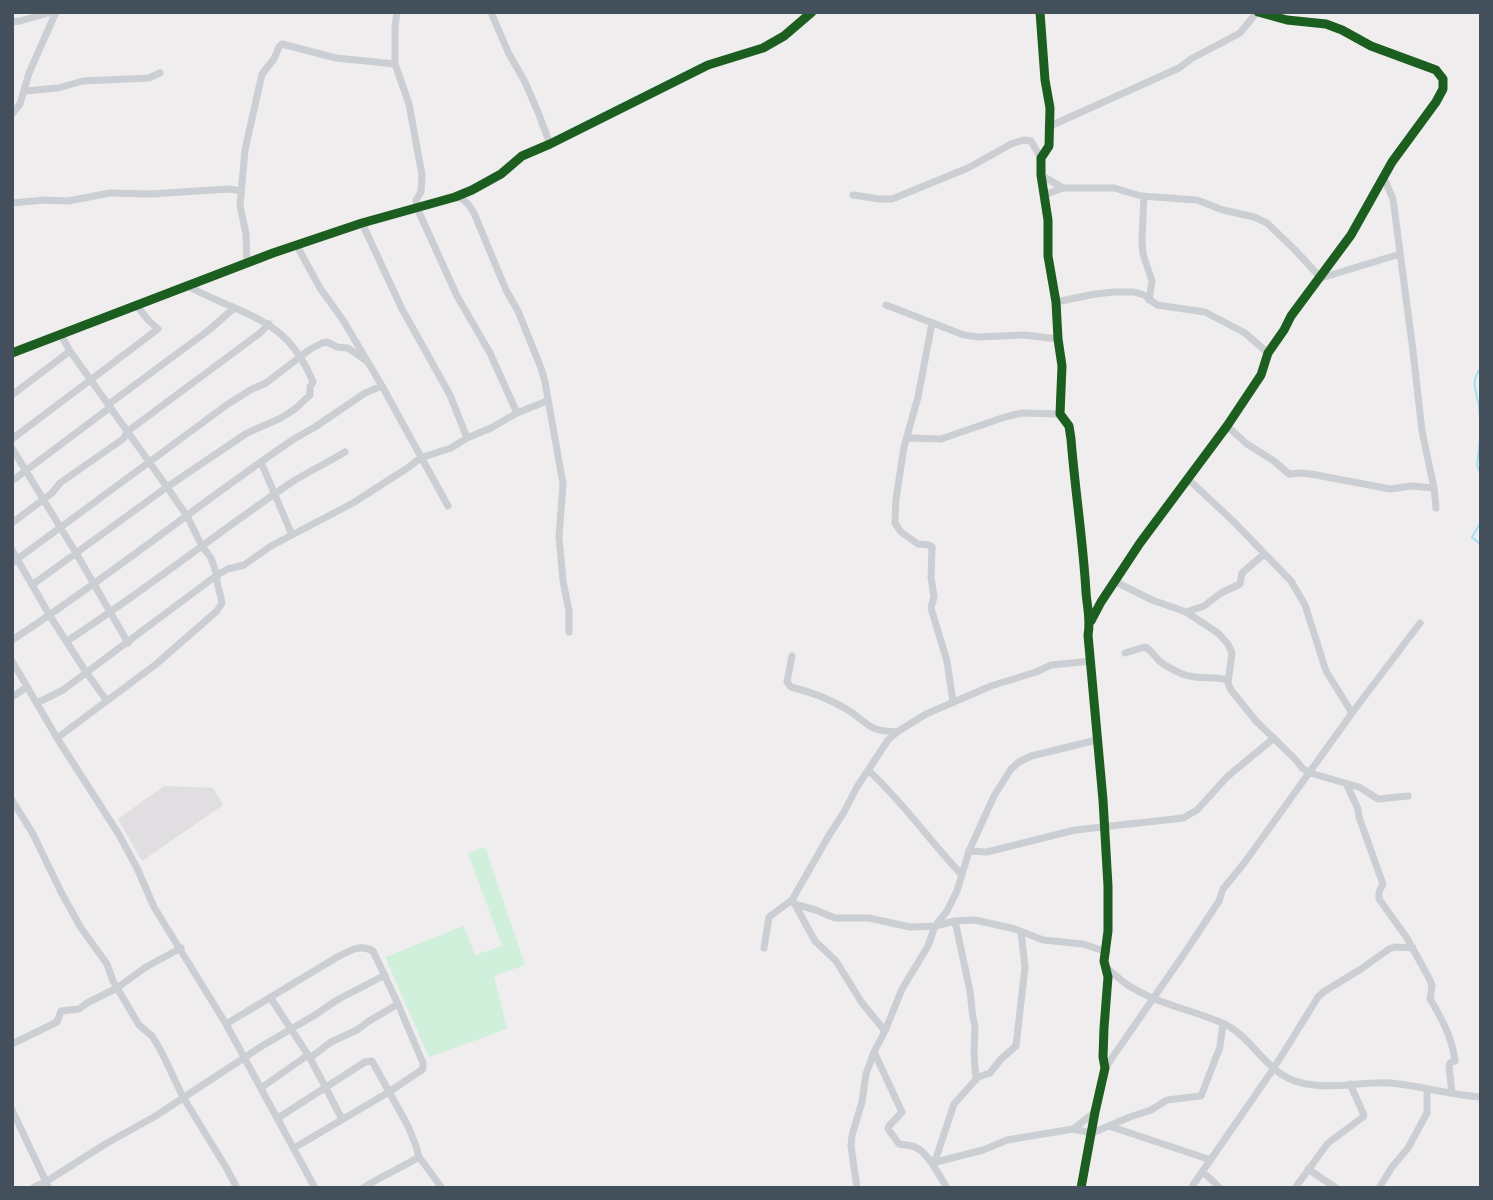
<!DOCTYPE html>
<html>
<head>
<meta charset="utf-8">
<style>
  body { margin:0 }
  #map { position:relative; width:1493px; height:1200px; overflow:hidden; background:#efeded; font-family:Rubik,sans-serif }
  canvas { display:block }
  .frame { position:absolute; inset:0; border:14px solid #43505c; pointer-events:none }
</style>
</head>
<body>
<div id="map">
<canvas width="1493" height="1200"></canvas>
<div class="frame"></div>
</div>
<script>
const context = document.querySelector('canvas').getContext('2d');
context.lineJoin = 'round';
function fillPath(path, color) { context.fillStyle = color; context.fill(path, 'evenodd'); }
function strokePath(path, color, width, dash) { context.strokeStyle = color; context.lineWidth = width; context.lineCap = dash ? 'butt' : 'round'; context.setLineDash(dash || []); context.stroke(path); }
const education = new Path2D(`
  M164,786l49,2 10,17 -81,56 -24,-42z`);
const green = new Path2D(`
  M485,847l40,118 -31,11 13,53 -78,28 -44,-100 79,-31 11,29 27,-9 -34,-93z`);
const stream = new Path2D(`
  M1481,367c-11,15 -5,23 -2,39 1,8 1,16 2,24
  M1481,431l-4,34 4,10
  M1481,522l-9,15 9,8`);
const minor = new Path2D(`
  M397,12l-2,15v37l14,40 13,71 -1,17 -5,8 1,8 40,88 33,57 27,60
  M491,12l17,40 17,30 13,30 12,32
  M1040,12l5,68 5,28 -1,38 -8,12v17l7,45v36l8,46 2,37 4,27 -2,48 9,12 2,13c4,51 12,101 15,153 1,15 5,27 2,43l15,165 5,86v45l-4,30 4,16 -4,51 -1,29 2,11 -10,44 -14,76
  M12,22l8,-1 32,-9
  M25,91l33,-3 25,-7 66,-3 11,-5
  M12,114l8,-10 9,-31 27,-61
  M1048,127l131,-59 12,-9 49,-26 17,-21
  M1041,175l22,13
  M1383,176l10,23 20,152 9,80 12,57 2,20
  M853,195l26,4h13l76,-31 43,-24 13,-4 7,1 10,17
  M1044,195l19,-7h51l27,8 56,4 26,10 31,7 13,6 28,27 26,28 79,-24
  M1144,196l-2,44 1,14 9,27 -3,19
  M456,197c10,2 13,8 18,16l32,77 12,21 23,57 4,14 18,102 -4,53 4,44 6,30v21
  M12,203l32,-3 24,1 42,-8 41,1 78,-5 12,2
  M362,223l40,86 48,86 17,43
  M297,246l23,42 23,32 39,66 66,120
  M247,263l-1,-29 -6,-28 5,-56 17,-76 12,-15 5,-12 3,-3 54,14 59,6
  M1056,302l39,-8 19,-2h20l10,3 13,10 48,7 40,21 23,20
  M886,305l78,30 15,2 46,-2 33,4
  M932,323l-14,74 -14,50 -8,52 -1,24 6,9 17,12 11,1 3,2 -1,30 3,20 -3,11 16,53 6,41
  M12,353l261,-100 89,-30 93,-26 17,-7 29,-16 21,-18 28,-12 158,-79 55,-17 21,-12 28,-24
  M12,395l58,-44
  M1227,426l20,18 27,17 15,13 12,-1 10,1 79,15 22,-3 22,2
  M908,438l33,1 64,-22 17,-4 38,1
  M12,439l146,-110 -9,-8 -13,-16
  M12,448l64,105 52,90
  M261,462l31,73
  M1188,479l45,42 58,60 14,24 21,66 26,42
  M12,481l92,-69 5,-4v-4l100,-74 25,-22
  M12,523l40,-30 8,-10 63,-44 5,-8 132,-98 9,-9
  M12,550l38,66 36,56 21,29
  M12,563l216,-159 24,-15 14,-6 43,-33 13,-7 5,-1 10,5 11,1 17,12
  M1116,582l36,18 34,12 32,21 10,11 4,9 -4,30 3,7 25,31 40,39 6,8 8,5 49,14 19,12 30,-3
  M32,585l135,-98 80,-54 34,-15 14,-9 15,-14v-8l3,-5c-27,-67 -72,-66 -127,-97
  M1186,612l18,-6 17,-13 19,-9 2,-11 22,-19
  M1091,621l10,-19 39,-59 87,-117 34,-51 7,-22 16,-23 7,-14 60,-81 41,-73 44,-60 7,-13v-10l-7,-9 -65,-24 -29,-16 -16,-6 -39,-4 -29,-8
  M12,640c97,-63 186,-136 282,-201l21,-12 50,-34 17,-7
  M67,641c76,-49 147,-106 222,-157 18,-12 38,-21 56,-32
  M1125,653l20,-6c8,4 10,11 17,16 5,4 14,8 20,11 15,6 31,2 46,6
  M792,656l-5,26 4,5c20,5 39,12 57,23 22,14 19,21 49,22
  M12,661l45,77 61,95 19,35 17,39 72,117 89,164
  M12,697l15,-10
  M37,703l26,-13 154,-115 11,-6 16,-4 27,-19 82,-43 56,-36 11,-9 31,-10 16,-10 24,-10 26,-15 30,-12
  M57,738l98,-73 62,-54 5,-8 -1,-5 -4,-16v-7l-6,-17 -9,-12 -15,-30 -20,-29 -97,-136 -9,-16
  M868,770c35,32 61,70 94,105
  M1347,785l11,24 1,8 24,67 -4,8v7l28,39 23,42 2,6 -2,13c12,20 22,38 25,62l-5,2 -1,3 3,27
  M12,800l21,34 28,58 20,36 26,36 6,17 26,44 13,11 9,15 22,46 44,72 10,19
  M969,851l18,1 88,-22 108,-12 14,-8 31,-34 46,-38
  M793,901l22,40 21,20 26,42 23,28
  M794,904l22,6 19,8h34l41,9 25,-1 20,-5 20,-1 40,9 28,11 40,4 24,8
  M955,921l15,70 3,27 2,8 -1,28 2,26
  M764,948l5,-31 23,-17 36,-63 16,-25 13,-25 31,-47 9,-8 29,-18 65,-28 45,-14 15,-7 40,-4
  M1106,967c8,7 16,15 25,20 28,17 60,23 89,35 29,11 43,45 70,57 32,14 68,2 101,4 30,3 60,12 90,14
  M270,997l40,61 32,61
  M226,1024l113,-68c12,-6 22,-12 34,-5l25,53 25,59v6l-34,23 -95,56
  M12,1044l45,-22 4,-11 18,-2 8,-6 30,-15 29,-21 35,-19
  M874,1052l28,60 -13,14 -1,3 11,15c5,1 11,1 16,3 13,5 25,30 32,41
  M310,1058l21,-16 26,-12 12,-9 29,-17
  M1105,1068l81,-117 33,-50 4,-12 22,-27 107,-149 68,-90
  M261,1088l47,-33
  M12,1110l37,78
  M278,1118l87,-56 7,-1 36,65 8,20 3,11 23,31
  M1109,1126l102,34
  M1073,1129l22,-17
  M935,1161l19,-57 24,-27 12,-4 11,-14 15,-13 9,-79 -4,-35
  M932,1163l51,-13 24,-10 66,-11 19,4 38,-16 21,-7 16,-10 34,-4 19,-49 3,-24
  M1308,1169l28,19
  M1203,1172l17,16
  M33,1188l14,-7 60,-38 47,-26 108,-71 53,-31 22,-15 48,-25
  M363,1188c18,-12 38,-20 56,-31
  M857,1188l-6,-42 1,-11 10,-33 4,-28 8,-22 11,-21 17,-42 26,-43 7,-20 12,-15 10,-20 12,-40 25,-55 17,-27 8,-7 12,-6 66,-16
  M1191,1188l83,-120 44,-71 7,-6 36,-22 28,-20 6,-2 18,1
  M1295,1188l33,-45 35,-26 1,-2 -14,-31
  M1379,1188l13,-21 16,-19 19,-35v-24`);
const cycleway = new Path2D(`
  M1040,12l5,68 5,28 -1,38 -8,12v17l7,45v36l8,46 2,37 4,27 -2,48 9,12 2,13c4,51 12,101 15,153 1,15 5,27 2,43l15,165 5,86v45l-4,30 4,16 -4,51 -1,29 2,11 -10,44 -14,76
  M12,353l261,-100 89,-30 93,-26 17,-7 29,-16 21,-18 28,-12 158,-79 55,-17 21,-12 28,-24
  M1091,621l10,-19 39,-59 87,-117 34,-51 7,-22 16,-23 7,-14 60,-81 41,-73 44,-60 7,-13v-10l-7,-9 -65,-24 -29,-16 -16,-6 -39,-4 -29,-8`);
fillPath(education, '#e0dee0');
fillPath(green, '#d0f0db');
strokePath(stream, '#a1e1f1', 2);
strokePath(minor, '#cbced2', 7);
strokePath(cycleway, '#1b5e20', 9);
</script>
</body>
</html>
